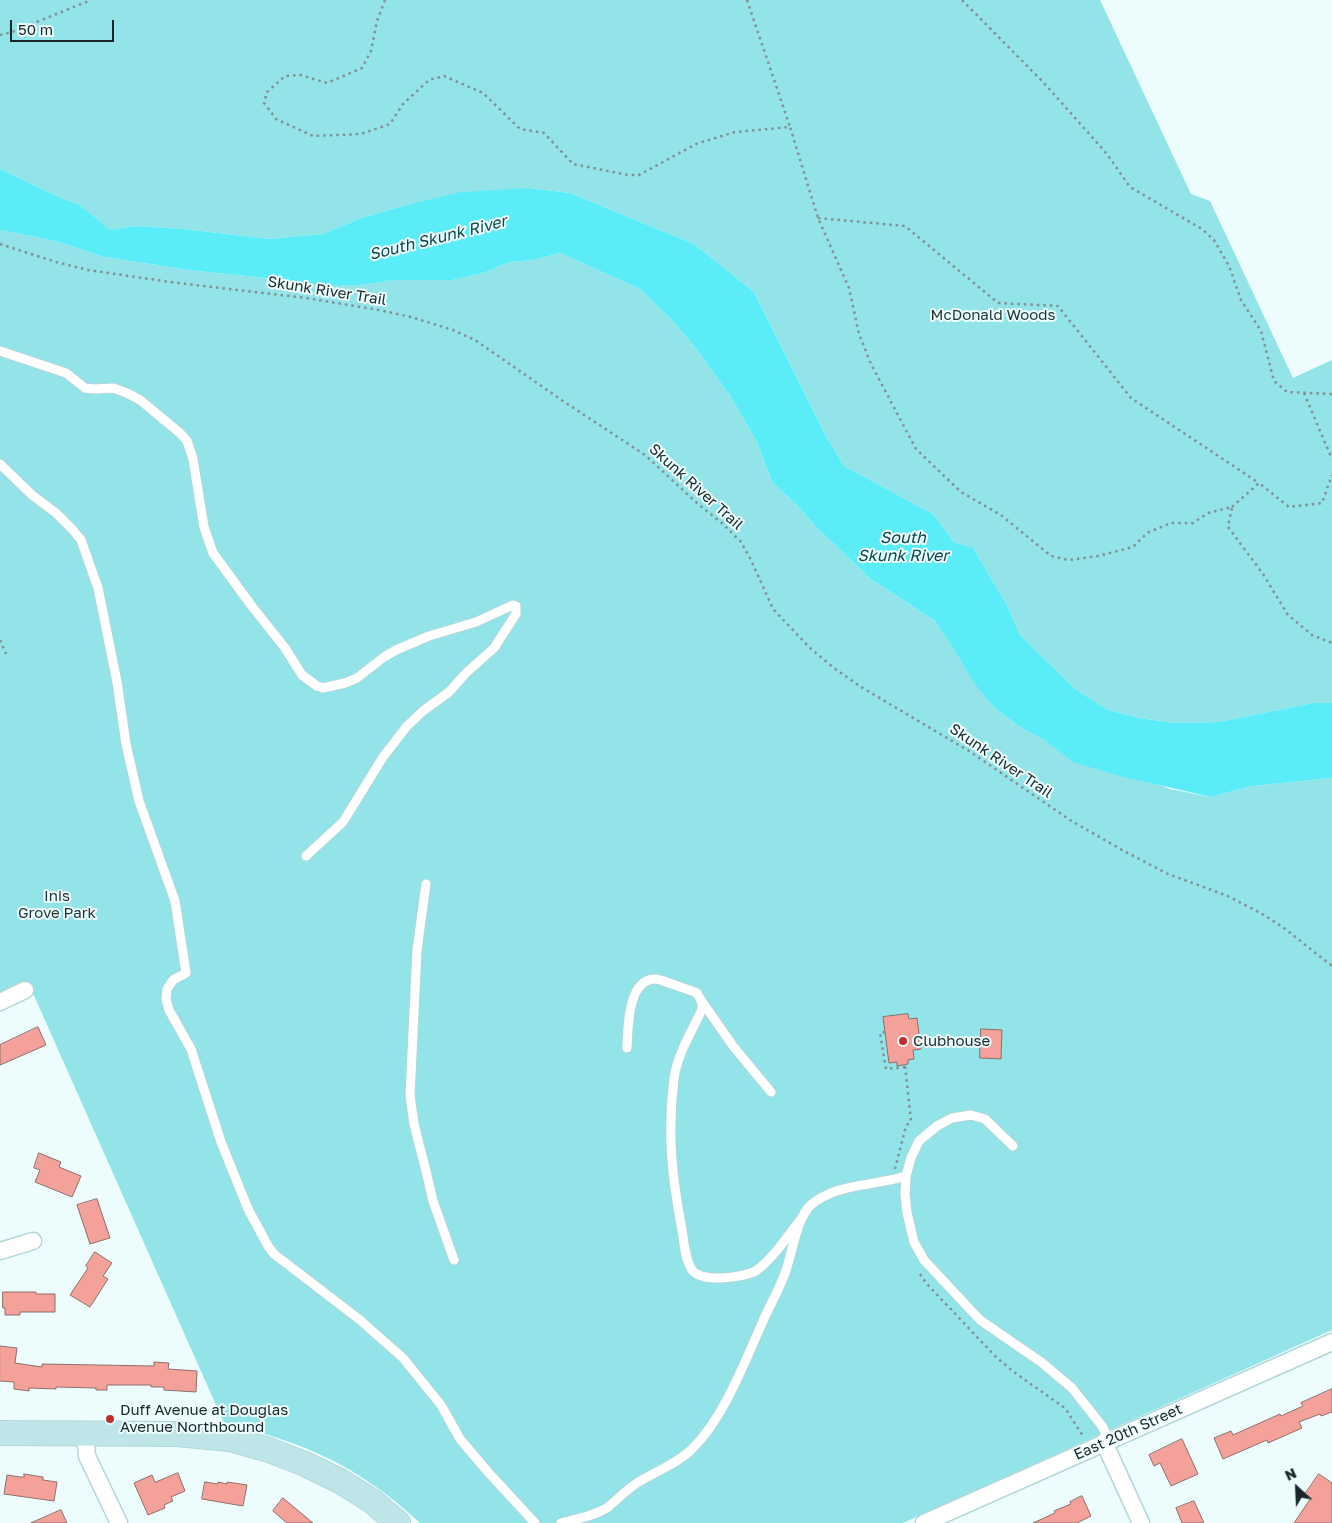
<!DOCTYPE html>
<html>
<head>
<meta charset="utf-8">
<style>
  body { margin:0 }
  #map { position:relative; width:1332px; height:1523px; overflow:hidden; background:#edfcfd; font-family:"Golos Text",sans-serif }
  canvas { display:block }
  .north { position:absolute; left:1272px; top:1463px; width:50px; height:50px; -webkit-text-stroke:4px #edfcfd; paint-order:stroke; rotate:335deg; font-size:14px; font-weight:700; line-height:20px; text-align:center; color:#182728 }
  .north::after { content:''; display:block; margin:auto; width:18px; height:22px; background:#182728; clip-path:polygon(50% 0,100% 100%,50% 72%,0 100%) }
  .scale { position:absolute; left:10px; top:20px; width:104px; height:22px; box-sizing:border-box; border:2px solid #182728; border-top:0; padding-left:6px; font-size:15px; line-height:18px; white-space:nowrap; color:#182728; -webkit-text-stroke:4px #edfcfd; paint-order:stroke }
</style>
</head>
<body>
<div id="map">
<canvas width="1332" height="1523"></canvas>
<div class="north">N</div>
<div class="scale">50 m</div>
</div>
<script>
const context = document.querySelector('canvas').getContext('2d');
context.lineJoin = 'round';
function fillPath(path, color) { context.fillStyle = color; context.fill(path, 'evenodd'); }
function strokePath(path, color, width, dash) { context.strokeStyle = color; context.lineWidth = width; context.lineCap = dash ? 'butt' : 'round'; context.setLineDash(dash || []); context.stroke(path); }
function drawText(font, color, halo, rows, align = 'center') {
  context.font = font + ' "Golos Text",sans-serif'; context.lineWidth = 4; context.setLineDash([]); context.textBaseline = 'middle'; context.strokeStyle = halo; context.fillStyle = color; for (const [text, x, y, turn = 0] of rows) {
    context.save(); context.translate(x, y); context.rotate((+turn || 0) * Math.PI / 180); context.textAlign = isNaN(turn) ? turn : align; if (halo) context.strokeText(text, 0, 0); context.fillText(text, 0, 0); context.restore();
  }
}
const green = new Path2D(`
  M0,0h1100l91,194 19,7 83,177 39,-18v343h-19l-94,19 -45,1 -34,-5 -32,-8 -33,-21 -55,-54 -13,-30 -34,-57 -19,-6 -21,-28 -89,-48 -17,-28 -73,-146 -60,-48 -124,-51 -41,-5 -119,16 -49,14 -38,16 -54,5 -85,-10 -48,-3 -26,4 -30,-25 -21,-8 -59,-28z
  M0,230l55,11 50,16 83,13 97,10 21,5h55l34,-5h58l30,-7 27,-11 24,-2 26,-7 80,36 31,30 24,28 36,50 26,45 15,40 26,24 18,21 55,52 64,42 60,87 25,19 26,14 124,48 41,8 41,-11 80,-8v552l-429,193h-483c-61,-57 -116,-81 -196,-100l-196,-441 -28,12z`);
const water = new Path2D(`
  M0,169l59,28 21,8 30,25 26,-4 48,3 85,10 54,-5 38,-16 49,-14 52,-12 67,-4 41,5 124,51 60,48 73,146 17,28 89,48 21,28 19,6 34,57 13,30 55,54 33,21 32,8 34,5 45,-1 94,-19h19v75l-80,8 -41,11 -95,-22 -43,-13 -27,-21 -26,-14 -25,-19 -20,-24 -21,-35 -19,-28 -64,-42 -55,-52 -18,-21 -26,-24 -15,-40 -26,-45 -36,-50 -24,-28 -31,-30 -80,-36 -26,7 -24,2 -27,11 -30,7h-58l-34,5h-55l-21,-5 -97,-10 -83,-13 -50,-16 -55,-11z`);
const building = new Path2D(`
  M908,1014l1,5 8,-1 4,31 -8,1 1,9 -6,1v4l-11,2v-4l-8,1 -6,-46z
  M38,1027l8,18 -46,20v-20z
  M981,1029l21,1 -1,29 -21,-1z
  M39,1153l22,9 -2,5 22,9 -9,21 -37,-15 5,-12 -6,-2z
  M97,1199l13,39 -20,6 -13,-39z
  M95,1252l17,11 -9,13 5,3 -18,28 -20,-12 18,-27 -2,-2z
  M3,1292h33v2h19v18h-35v3h-15v-7h-2z
  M0,1346l17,2 -2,15 27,4v-3l112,2v-4l15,1 -1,6 29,2 -1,21 -32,-2v-3h-13v-2h-44v5h-11v-2l-40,-1v2l-27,-1v3l-15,-2v-7l-14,-1z
  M1332,1389v23l-11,4 -1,-2 -21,8 3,6 -34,15 -1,-3 -44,19 -9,-21 17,-7 2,4 47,-21 1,2 22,-10 -2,-3z
  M1182,1439l16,35 -27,12 -11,-23 -6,3 -5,-11z
  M178,1473l7,18 -14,6 2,4 -9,4 1,3 -17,7 -14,-32 18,-8 3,7z
  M24,1474l19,3v3l14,2 -3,19 -50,-7 3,-19 13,2h4z
  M1319,1474l13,9v40h-38l17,-25 -6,-4z
  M205,1482l13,2v-2l9,2v-2l20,3 -4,21 -41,-7z
  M1082,1496l9,20 -14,7h-44l22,-10 -1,-2 17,-7 -1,-2z
  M283,1498l30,25h-26l-14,-12z
  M1194,1501l10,22h-22l-6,-15z
  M61,1510l6,13h-36z`);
const path = new Path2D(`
  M385,0l-8,21 -6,30 -9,17 -35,15 -27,-8 -15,1 -18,16 -3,11 12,16 37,17 48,-2 29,-10 13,-20 26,-24 15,-4 39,17 37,36 24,4 29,31 55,11h11l57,-31 39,-12 55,-5 28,91 31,70 10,46 12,30 45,85 45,43 40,23 50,41 18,4 29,-4 35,-9 14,-14 24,-10h22l15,-10 24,-6 -4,20 35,47 25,41 24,20 20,8
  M747,0l43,127
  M962,0l82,83 63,71 23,33 72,42 12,11 15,26 12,34 20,31 13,50 13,11 45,2
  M0,35l12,-3 79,-32
  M818,218l87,8 93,77 60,3 73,92 128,85
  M0,244l56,18 32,8 82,12 136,16 73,12 32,7 42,13 22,10 91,63 79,52 53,49 25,20 18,18 10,18 22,49 37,39 24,20 27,19 108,64 101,69 52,30 46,24 60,22 36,19 20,13 48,38
  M1304,393l28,66
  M1232,507l27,-24 30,24 33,-4 10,-28
  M0,640l6,14
  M885,1032l-5,1 6,36 19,-2
  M895,1169l11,-43 5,-5 -6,-56
  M920,1274l6,9 70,74 18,15 51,36 18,28`);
const service = new Path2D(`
  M0,351l66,22 19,15 9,1 19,-1 14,5 13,7 40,33 7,8 6,18 11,68 9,26 38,52 34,43 17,27 15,11 6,2 22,-5 12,-5 27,-21 12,-7 33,-14 47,-14 37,-17 3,1v8l-22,34 -28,25 -17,19 -26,19 -16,15 -24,31 -40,65 -37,34
  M0,464l32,31 24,18 16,16 9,11 5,14 12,34 19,94 9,62 13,57 36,100 11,72 -13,7 -6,9 -1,10 3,11 22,39 30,93 27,67 20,37 6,8 86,66 43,38 38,47 19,34 28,33 47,51
  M426,884l-9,66 -7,145 4,29 12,47 7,30 21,59
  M703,1003l30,43 38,46
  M627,1048c1,-18 0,-70 29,-69 7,1 32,11 41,14l5,9v7c-10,23 -25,45 -28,70 -7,54 -2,98 8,151 2,13 3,29 10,40 10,13 53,8 65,0 17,-12 34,-39 47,-55
  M1013,1146l-28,-27 -14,-4 -19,3 -15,8 -18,15 -8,17 -5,18 -1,18 2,19 7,29 10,18 56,60 61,42 31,26 30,38 7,14
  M561,1523c15,-4 34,-7 47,-16 10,-8 18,-17 29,-24 17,-11 40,-19 55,-34 32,-31 53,-88 71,-128 7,-16 16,-31 22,-48 7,-18 12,-58 27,-69 26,-21 63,-18 94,-28`);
const minor = new Path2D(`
  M0,1002l25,-12
  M0,1251l33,-10
  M85,1434l2,22 32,67
  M1104,1442l37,81
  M924,1523l408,-181`);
const secondary = new Path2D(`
  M0,1433l177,1 53,5 39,11 36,14 35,17 32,20 26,22`);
const markers = [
  [903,1041,5,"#bd2e2d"],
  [110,1419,5,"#bd2e2d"]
];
const streetNames = [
  ["Skunk River Trail",327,291,9],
  ["Skunk River Trail",696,487,42],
  ["Skunk River Trail",1001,761,34],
  ["East 20th Street",1128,1432,-24]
];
const parkNames = [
  ["McDonald Woods",993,315],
  ["Inis",57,896],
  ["Grove Park",57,913]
];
const poiNames = [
  ["Clubhouse",913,1041],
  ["Duff Avenue at Douglas",120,1410],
  ["Avenue Northbound",120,1427]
];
const waterNames = [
  ["South Skunk River",438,238,-14],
  ["South",903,538],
  ["Skunk River",903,556]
];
fillPath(green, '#92e4e9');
fillPath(water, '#5bedf7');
fillPath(building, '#f4a299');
strokePath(building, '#8d6f6b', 1);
strokePath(service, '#b2d7d9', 11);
strokePath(minor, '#b2d7d9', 19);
strokePath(secondary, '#b2d7d9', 26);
strokePath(path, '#829192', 2.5, [2.5, 4]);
strokePath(service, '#fff', 9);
strokePath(minor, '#fff', 16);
strokePath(secondary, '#bee5e7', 24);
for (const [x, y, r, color] of markers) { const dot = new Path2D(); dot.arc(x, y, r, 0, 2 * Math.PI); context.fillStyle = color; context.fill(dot); strokePath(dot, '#edfcfd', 2); }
drawText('15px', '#182728', '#edfcfd', streetNames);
drawText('15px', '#1c3536', '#edfcfd', parkNames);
drawText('15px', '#182728', '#edfcfd', poiNames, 'left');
drawText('italic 16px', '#064a4e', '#edfcfd', waterNames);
</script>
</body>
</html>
